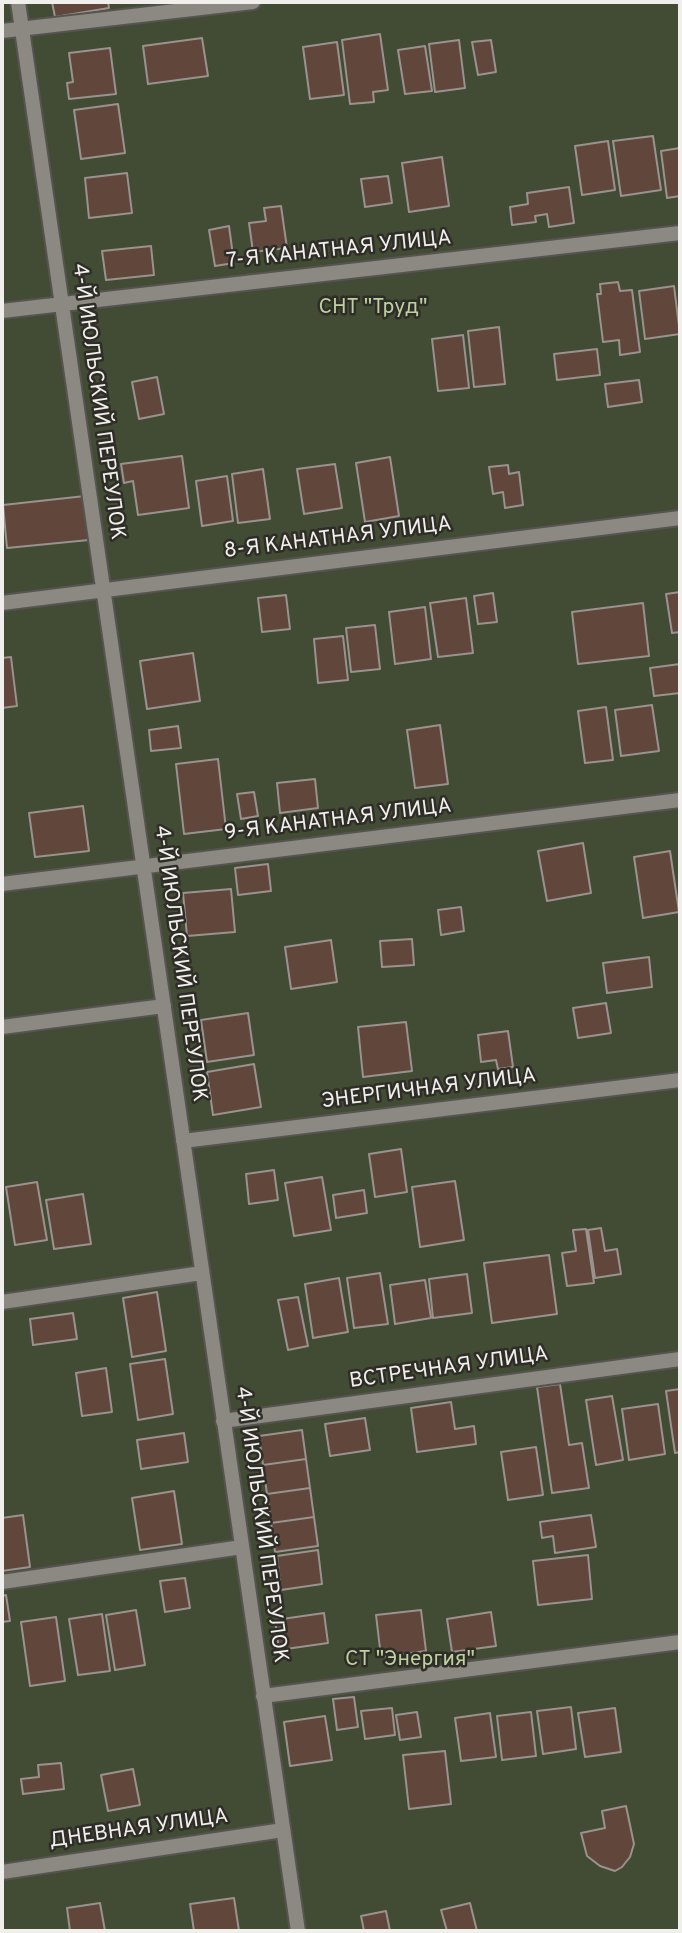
<!DOCTYPE html>
<html>
<head>
<meta charset="utf-8">
<style>
  body { margin:0 }
  #map { position:relative; width:682px; height:1933px; overflow:hidden; background:#393731; font-family:Overpass,sans-serif }
  canvas { display:block }
  .frame { position:absolute; inset:0; border:4px solid #f0efeb; pointer-events:none }
</style>
</head>
<body>
<div id="map">
<canvas width="682" height="1933"></canvas>
<div class="frame"></div>
</div>
<script>
const context = document.querySelector('canvas').getContext('2d');
context.lineJoin = 'round';
function fillPath(path, color) { context.fillStyle = color; context.fill(path, 'evenodd'); }
function strokePath(path, color, width, dash) { context.strokeStyle = color; context.lineWidth = width; context.lineCap = dash ? 'butt' : 'round'; context.setLineDash(dash || []); context.stroke(path); }
function drawText(font, color, halo, rows, align = 'center') {
  context.font = font + ' Overpass,sans-serif'; context.lineWidth = 5; context.setLineDash([]); context.textBaseline = 'middle'; context.strokeStyle = halo; context.fillStyle = color; for (const [text, x, y, turn = 0] of rows) {
    context.save(); context.translate(x, y); context.rotate((+turn || 0) * Math.PI / 180); context.textAlign = isNaN(turn) ? turn : align; if (halo) context.strokeText(text, 0, 0); context.fillText(text, 0, 0); context.restore();
  }
}
const green = new Path2D(`
  M2,2h678v1929h-678z`);
const building = new Path2D(`
  M52,2h56l1,6 -54,9z
  M380,34l8,56 -15,2 1,10 -24,2 -8,-64z
  M202,38l6,38 -60,8 -5,-38z
  M459,40l6,48 -30,4 -6,-48z
  M491,40l5,32 -18,3 -6,-33z
  M337,42l7,53 -34,4 -7,-52z
  M425,46l7,45 -27,3 -7,-44z
  M110,48l6,46 -47,5 -2,-16 6,-1 -4,-29z
  M118,104l7,49 -44,6 -7,-49z
  M653,136l8,54 -40,6 -8,-55z
  M608,141l7,49 -33,5 -7,-49z
  M680,148v48l-13,2 -6,-47z
  M442,157l7,49 -40,6 -7,-49z
  M127,173l5,40 -43,5 -4,-40z
  M388,176l4,27 -27,4 -4,-28z
  M569,187l5,36 -25,4 -2,-13 -12,2 1,6 -24,3 -2,-18 18,-3 -1,-11z
  M281,206l6,42 -34,4 -4,-29 17,-2 -2,-13z
  M229,226l5,37 -19,3 -6,-36z
  M151,246l3,29 -48,5 -4,-29z
  M618,282l2,9 12,-1 8,62 -20,3 -1,-15 -16,2 -6,-48h4l-1,-10z
  M674,286l6,48 -35,5 -6,-48z
  M499,327l6,57 -31,3 -6,-56z
  M463,335l6,53 -31,3 -6,-52z
  M597,349l3,26 -43,5 -3,-26z
  M157,377l7,37 -25,5 -7,-37z
  M639,380l3,22 -34,5 -3,-23z
  M182,456l7,52 -51,7 -5,-34 -9,2 -3,-19z
  M390,457l9,59 -34,6 -9,-59z
  M335,464l7,44 -38,6 -7,-45z
  M508,465l1,9 10,-2 4,33 -18,3 -2,-16 -10,2 -4,-27z
  M263,469l7,50 -32,4 -6,-49z
  M227,476l6,45 -31,5 -6,-45z
  M85,496l4,44 -82,8 -4,-43z
  M680,592v40l-8,1 -6,-39z
  M493,593l4,29 -19,2 -4,-28z
  M286,595l4,34 -28,3 -4,-34z
  M466,598l7,55 -35,4 -8,-54z
  M643,603l6,53 -71,8 -6,-52z
  M425,607l6,52 -36,5 -6,-52z
  M375,625l5,44 -29,3 -5,-44z
  M343,636l5,44 -30,3 -4,-44z
  M193,653l7,48 -53,8 -7,-48z
  M11,657l6,49 -15,2v-50z
  M680,664v29l-26,3 -4,-28z
  M652,705l7,46 -38,5 -6,-46z
  M606,707l7,53 -28,3 -7,-52z
  M440,725l8,59 -33,4 -8,-58z
  M178,726l3,22 -30,3 -2,-21z
  M218,759l8,70 -42,5 -8,-70z
  M315,779l3,29 -38,5 -3,-30z
  M254,792l4,24 -17,3 -4,-25z
  M83,806l6,45 -54,6 -6,-44z
  M583,843l8,50 -44,8 -9,-50z
  M670,851l9,61 -36,6 -9,-61z
  M268,864l3,27 -33,4 -3,-27z
  M231,889l4,43 -48,4 -4,-43z
  M461,907l3,24 -23,4 -3,-25z
  M412,939l2,26 -32,2 -2,-26z
  M331,940l6,42 -46,7 -6,-42z
  M649,957l3,30 -45,6 -4,-30z
  M606,1003l5,30 -33,5 -5,-30z
  M248,1013l6,42 -47,7 -6,-42z
  M406,1022l6,49 -49,6 -5,-50z
  M508,1031l5,36 -15,2 -2,-9 -15,2 -3,-27z
  M254,1064l7,43 -48,8 -6,-43z
  M401,1149l6,43 -32,5 -6,-43z
  M274,1170l4,30 -29,4 -3,-30z
  M322,1177l9,53 -37,6 -9,-53z
  M455,1181l9,59 -44,7 -8,-60z
  M37,1182l10,58 -32,5 -9,-58z
  M364,1190l3,23 -31,5 -3,-23z
  M83,1194l8,50 -37,5 -8,-49z
  M601,1228l4,23 12,-2 4,25 -26,4 -7,-48z
  M586,1229l8,54 -27,3 -5,-33 14,-2 -3,-21z
  M549,1255l8,59 -65,9 -8,-60z
  M380,1273l8,51 -34,4 -7,-50z
  M467,1274l5,39 -39,5 -4,-39z
  M339,1278l9,54 -35,6 -8,-54z
  M425,1280l6,38 -36,6 -5,-39z
  M157,1292l9,59 -34,6 -9,-59z
  M298,1297l10,49 -20,4 -10,-50z
  M73,1313l4,26 -44,6 -3,-26z
  M165,1359l8,55 -35,6 -8,-56z
  M106,1368l6,44 -30,4 -6,-43z
  M560,1384l9,61 13,-2 7,45 -37,5 -15,-106z
  M680,1389v63l-5,1 -9,-62z
  M612,1396l11,64 -27,5 -10,-65z
  M451,1402l4,27 19,-3 2,18 -59,8 -6,-44z
  M658,1404l7,50 -36,6 -7,-51z
  M365,1418l5,32 -40,6 -5,-32z
  M302,1430l4,29 -43,6 -4,-29z
  M184,1433l4,29 -47,7 -4,-29z
  M536,1447l7,48 -35,5 -7,-48z
  M306,1459l4,29 -43,6 -4,-29z
  M310,1488l4,29 -43,6 -4,-29z
  M174,1491l8,53 -42,6 -8,-52z
  M23,1515l7,52 -28,4v-53z
  M591,1515l5,32 -41,6 -2,-17 -11,2 -2,-16z
  M314,1517l4,29 -43,6 -4,-29z
  M318,1550l4,34 -41,6 -4,-34z
  M588,1555l4,44 -54,6 -5,-44z
  M185,1578l5,30 -25,4 -5,-31z
  M6,1595l4,26 -8,1v-26z
  M136,1610l9,55 -30,5 -9,-55z
  M421,1610l5,41 -45,6 -5,-42z
  M491,1612l5,34 -44,6 -5,-33z
  M324,1613l4,30 -49,7 -4,-30z
  M102,1614l8,57 -32,4 -9,-56z
  M56,1617l9,64 -35,5 -9,-64z
  M354,1697l4,30 -21,3 -4,-31z
  M571,1707l5,42 -33,5 -6,-43z
  M392,1708l3,27 -30,4 -4,-28z
  M615,1708l6,44 -36,5 -7,-44z
  M417,1712l4,25 -21,3 -4,-25z
  M531,1712l5,44 -34,4 -5,-44z
  M490,1713l6,44 -35,4 -6,-43z
  M325,1716l7,44 -42,6 -6,-44z
  M445,1751l6,53 -42,5 -6,-54z
  M61,1763l3,26 -41,5 -2,-15 18,-2 -1,-12z
  M133,1769l7,36 -32,6 -7,-36z
  M626,1806l8,38 -4,13 -8,10 -7,4 -15,-5 -13,-10 -6,-23 24,-5 -3,-17z
  M234,1898l5,33h-45l-4,-27z
  M100,1903l5,28h-35l-3,-23z
  M470,1903l7,28h-30l-6,-21z
  M386,1911l4,20h-26l-3,-15z`);
const service = new Path2D(`
  M18,2l280,1929
  M2,31l251,-29
  M2,311l678,-78
  M2,603l678,-85
  M2,884l678,-84
  M2,1027l162,-21
  M183,1141l497,-61
  M2,1302l200,-29
  M223,1421l457,-62
  M2,1582l240,-35
  M263,1696l417,-54
  M2,1872l281,-42`);
const streetNames = [
  ["7-Я КАНАТНАЯ УЛИЦА",339,251,-6],
  ["4-Й ИЮЛЬСКИЙ ПЕРЕУЛОК",97,402,82],
  ["8-Я КАНАТНАЯ УЛИЦА",338,539,-7],
  ["9-Я КАНАТНАЯ УЛИЦА",338,821,-7],
  ["4-Й ИЮЛЬСКИЙ ПЕРЕУЛОК",179,964,82],
  ["ЭНЕРГИЧНАЯ УЛИЦА",429,1090,-7],
  ["ВСТРЕЧНАЯ УЛИЦА",449,1369,-8],
  ["4-Й ИЮЛЬСКИЙ ПЕРЕУЛОК",260,1525,82],
  ["ДНЕВНАЯ УЛИЦА",139,1830,-8]
];
const parkNames = [
  ["СНТ \"Труд\"",373,309],
  ["СТ \"Энергия\"",410,1661]
];
fillPath(green, '#424b33');
fillPath(building, '#61473b');
strokePath(building, '#9a928e', 2);
strokePath(service, '#565450', 18);
strokePath(service, '#8b8981', 14);
drawText('21px', '#f0efeb', '#2f2d27', streetNames);
drawText('21px', '#bdd09e', '#2f2d27', parkNames);
</script>
</body>
</html>
